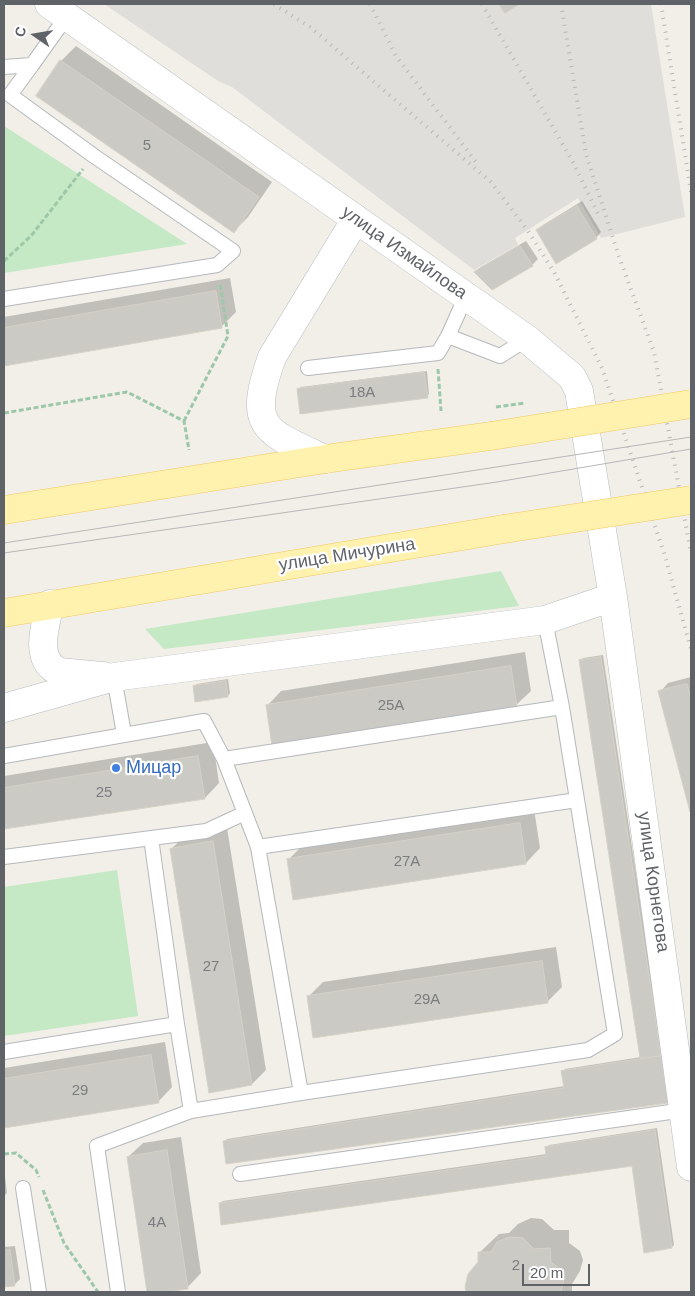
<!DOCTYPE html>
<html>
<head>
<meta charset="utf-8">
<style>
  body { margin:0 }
  #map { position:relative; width:695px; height:1296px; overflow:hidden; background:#f1efe8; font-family:Arial,sans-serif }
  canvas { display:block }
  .frame { position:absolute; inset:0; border:5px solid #5f6368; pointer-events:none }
  .north { position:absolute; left:10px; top:10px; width:50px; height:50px; -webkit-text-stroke:4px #fff; paint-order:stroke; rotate:283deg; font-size:14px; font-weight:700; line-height:20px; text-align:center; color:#5f6368 }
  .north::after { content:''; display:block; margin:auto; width:18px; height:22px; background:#5f6368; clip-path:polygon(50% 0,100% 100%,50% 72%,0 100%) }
  .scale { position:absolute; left:522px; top:1264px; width:68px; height:22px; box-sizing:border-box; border:2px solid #5f6368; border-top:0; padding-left:6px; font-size:15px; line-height:18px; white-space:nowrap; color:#5f6368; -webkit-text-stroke:4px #fff; paint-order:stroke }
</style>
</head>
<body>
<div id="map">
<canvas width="695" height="1296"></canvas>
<div class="frame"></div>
<div class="north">С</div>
<div class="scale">20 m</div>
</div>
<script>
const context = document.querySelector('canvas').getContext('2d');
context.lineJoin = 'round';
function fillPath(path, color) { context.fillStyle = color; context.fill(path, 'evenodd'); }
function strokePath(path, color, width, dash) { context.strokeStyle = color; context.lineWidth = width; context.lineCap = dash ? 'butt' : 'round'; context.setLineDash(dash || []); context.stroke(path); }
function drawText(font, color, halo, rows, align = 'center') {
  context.font = font + ' Arial,sans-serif'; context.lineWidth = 4.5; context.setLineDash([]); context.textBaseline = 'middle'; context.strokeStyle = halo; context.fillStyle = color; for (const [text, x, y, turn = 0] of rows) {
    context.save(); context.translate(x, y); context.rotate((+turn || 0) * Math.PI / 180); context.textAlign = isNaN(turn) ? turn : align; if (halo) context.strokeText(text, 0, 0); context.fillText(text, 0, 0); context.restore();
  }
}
const industrial = new Path2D(`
  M104,4h547l34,213 -84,21 -23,-40 -63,40 3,7 -44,25 -242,-183 -14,-6z`);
const green = new Path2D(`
  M4,126l183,118 -183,29z
  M501,571l18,35 -355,43 -19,-20z
  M117,870l21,146 -134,20v-149z`);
const shadow = new Path2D(`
  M76,46l196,136 -24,35 -14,14 -196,-135 23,-35z
  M582,201l19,31 -5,6 -59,-7 6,-6z
  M526,241l12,18 -6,6 -40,23 -17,-16 6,-5z
  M230,278l6,34 -15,15 -217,37v-47z
  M427,371l2,23 -2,2 -129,-7 3,-2z
  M525,652l6,39 -15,14 -249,1 14,-15z
  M603,655l67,444 -2,3 -444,40 3,-3 338,-53 -3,-14 3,-3 76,-12 -60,-396 2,-3z
  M691,677v134l-31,-119 8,-9z
  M228,679l2,14 -2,3 -34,-10 3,-2z
  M213,742l6,41 -14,15 -201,30v-52z
  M534,809l6,39 -14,15 -232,36 -6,-39 15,-15z
  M227,828l39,242 -14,14 -42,7 -39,-242 15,-14z
  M556,947l6,40 -15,15 -239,-5 15,-15z
  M165,1042l7,45 -14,15 -154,25v-59z
  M657,1128l17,117 -2,2 -39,-83 -413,39 3,-2 324,-47 -1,-6 3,-3z
  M181,1137l20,136 -14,15 -39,4 -20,-135 15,-14z
  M4,1168l3,25 -3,3z
  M531,1218l11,1 12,11h15v13l11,8 3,9 -3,11 -8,13v8h-105l-1,-5 14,-24 -1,-10 20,-19 10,-1 9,-9z
  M15,1246l5,33 -6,6 -10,1v-39z`);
const building = new Path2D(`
  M499,4h21l-15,9z
  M60,60l199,137 -25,36 -198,-137z
  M577,206l20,33 -41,25 -20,-34z
  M520,246l13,20 -41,24 -18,-18z
  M216,291l6,37 -218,38v-38z
  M424,372l4,26 -128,16 -3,-25z
  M601,657l60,399 -21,2 -61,-398z
  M511,666l6,41 -245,39 -6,-41z
  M226,681l2,16 -33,5 -2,-16z
  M687,684l4,15 -1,113 -32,-121z
  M198,756l7,43 -201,30v-41z
  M520,823l6,41 -233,36 -6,-41z
  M213,841l39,244 -43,8 -39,-244z
  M542,961l6,42 -235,35 -6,-42z
  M151,1055l8,48 -155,25v-49z
  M661,1056l7,47 -442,61 -3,-23 341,-53 -3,-17z
  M655,1130l17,118 -28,5 -12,-87 -411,59 -2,-22 327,-47 -1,-9z
  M167,1150l21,139 -22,3h-19l-20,-135z
  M510,1237l13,1 11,11 16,-1 1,14 10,8 3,9 -3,13h-95l-1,-5 3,-13 10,-12v-10h13l6,-10z
  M10,1250l5,36 -11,1v-36z`);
const path = new Path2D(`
  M4,261l27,-25 52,-67
  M438,369l3,42
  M4,413l123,-21 57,29 5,29
  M184,421l44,-85 -8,-53
  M4,1154l12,-1 20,17 3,7
  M43,1190l21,53 34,49`);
const lane = new Path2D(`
  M4,67l28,-2 35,-49
  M4,299l213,-34 16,-14 -139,-95 -84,-61 22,-30
  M448,336l52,20 27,-17
  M308,368l130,-15 10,-17 18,-40
  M114,677l10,57
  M4,756l200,-35 20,38 34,88 43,246
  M224,759l338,-52
  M151,838l26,186 14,87
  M258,847l319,-47
  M4,857l202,-26 39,-18
  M4,1052l173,-28
  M240,1174l444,-64
  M23,1188l16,104
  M118,1292l-21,-146 94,-35 110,-18 287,-43 27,-16 -53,-327 -17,-87`);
const secondary = new Path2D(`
  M49,4l478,335 45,38 7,14 34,206 78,570
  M325,459c-61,-28 -78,-31 -53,-102l84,-138
  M50,604c-4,18 -16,54 6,66 5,3 38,5 47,6
  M4,708l110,-31 431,-57 68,-23`);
const primary = new Path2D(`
  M4,510l321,-51 166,-23
  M4,613l500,-84`);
const tram = new Path2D(`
  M4,543l687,-106
  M4,553l493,-71 194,-33`);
const rail = new Path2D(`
  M274,4l36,23 181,155 37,49 26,41 48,96 62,185 27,96
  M370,4l26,52 83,110
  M482,4l92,160 26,54
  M561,4l25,150 32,100 36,98 37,201
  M661,4l30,188`);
const pathBridge = new Path2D(`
  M496,407l29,-4`);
const primaryBridge = new Path2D(`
  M491,436l200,-32
  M504,529l187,-29`);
const markers = [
  [116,768,5,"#3f7fe0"]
];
const numberNames = [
  ["5",147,146],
  ["18А",362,393],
  ["25А",391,706],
  ["25",104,793],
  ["27А",407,862],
  ["27",211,967],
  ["29А",427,1000],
  ["29",80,1091],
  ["4А",157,1223],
  ["2",516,1266]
];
const streetNames = [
  ["улица Измайлова",404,253,35],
  ["улица Мичурина",347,555,-9],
  ["улица Корнетова",653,882,82]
];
const shopNames = [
  ["Мицар",126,768]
];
fillPath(industrial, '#e0deda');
fillPath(green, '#c5e8c5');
fillPath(shadow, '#0003');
fillPath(building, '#cccac5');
strokePath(building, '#d6d1c6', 1);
strokePath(lane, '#b5b8bc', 16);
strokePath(secondary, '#b6babf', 29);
strokePath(primary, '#f2c960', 29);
strokePath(path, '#9cc7a9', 3, [5, 2.5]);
strokePath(lane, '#fff', 14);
strokePath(secondary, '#fff', 28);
strokePath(primary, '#fff2af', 28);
strokePath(tram, '#b6b7b8', 1);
strokePath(rail, '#b6b7b8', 4, [1, 6]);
strokePath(primaryBridge, '#f2c960', 29, []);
strokePath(pathBridge, '#9cc7a9', 3, [5, 2.5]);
strokePath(primaryBridge, '#fff2af', 28);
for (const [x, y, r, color] of markers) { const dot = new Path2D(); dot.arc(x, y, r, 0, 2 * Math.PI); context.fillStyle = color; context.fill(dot); strokePath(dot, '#fff', 2); }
drawText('15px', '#7a7d7f', null, numberNames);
drawText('18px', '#5f6368', '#fff', streetNames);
drawText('18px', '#366cbe', '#fff', shopNames, 'left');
</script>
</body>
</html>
